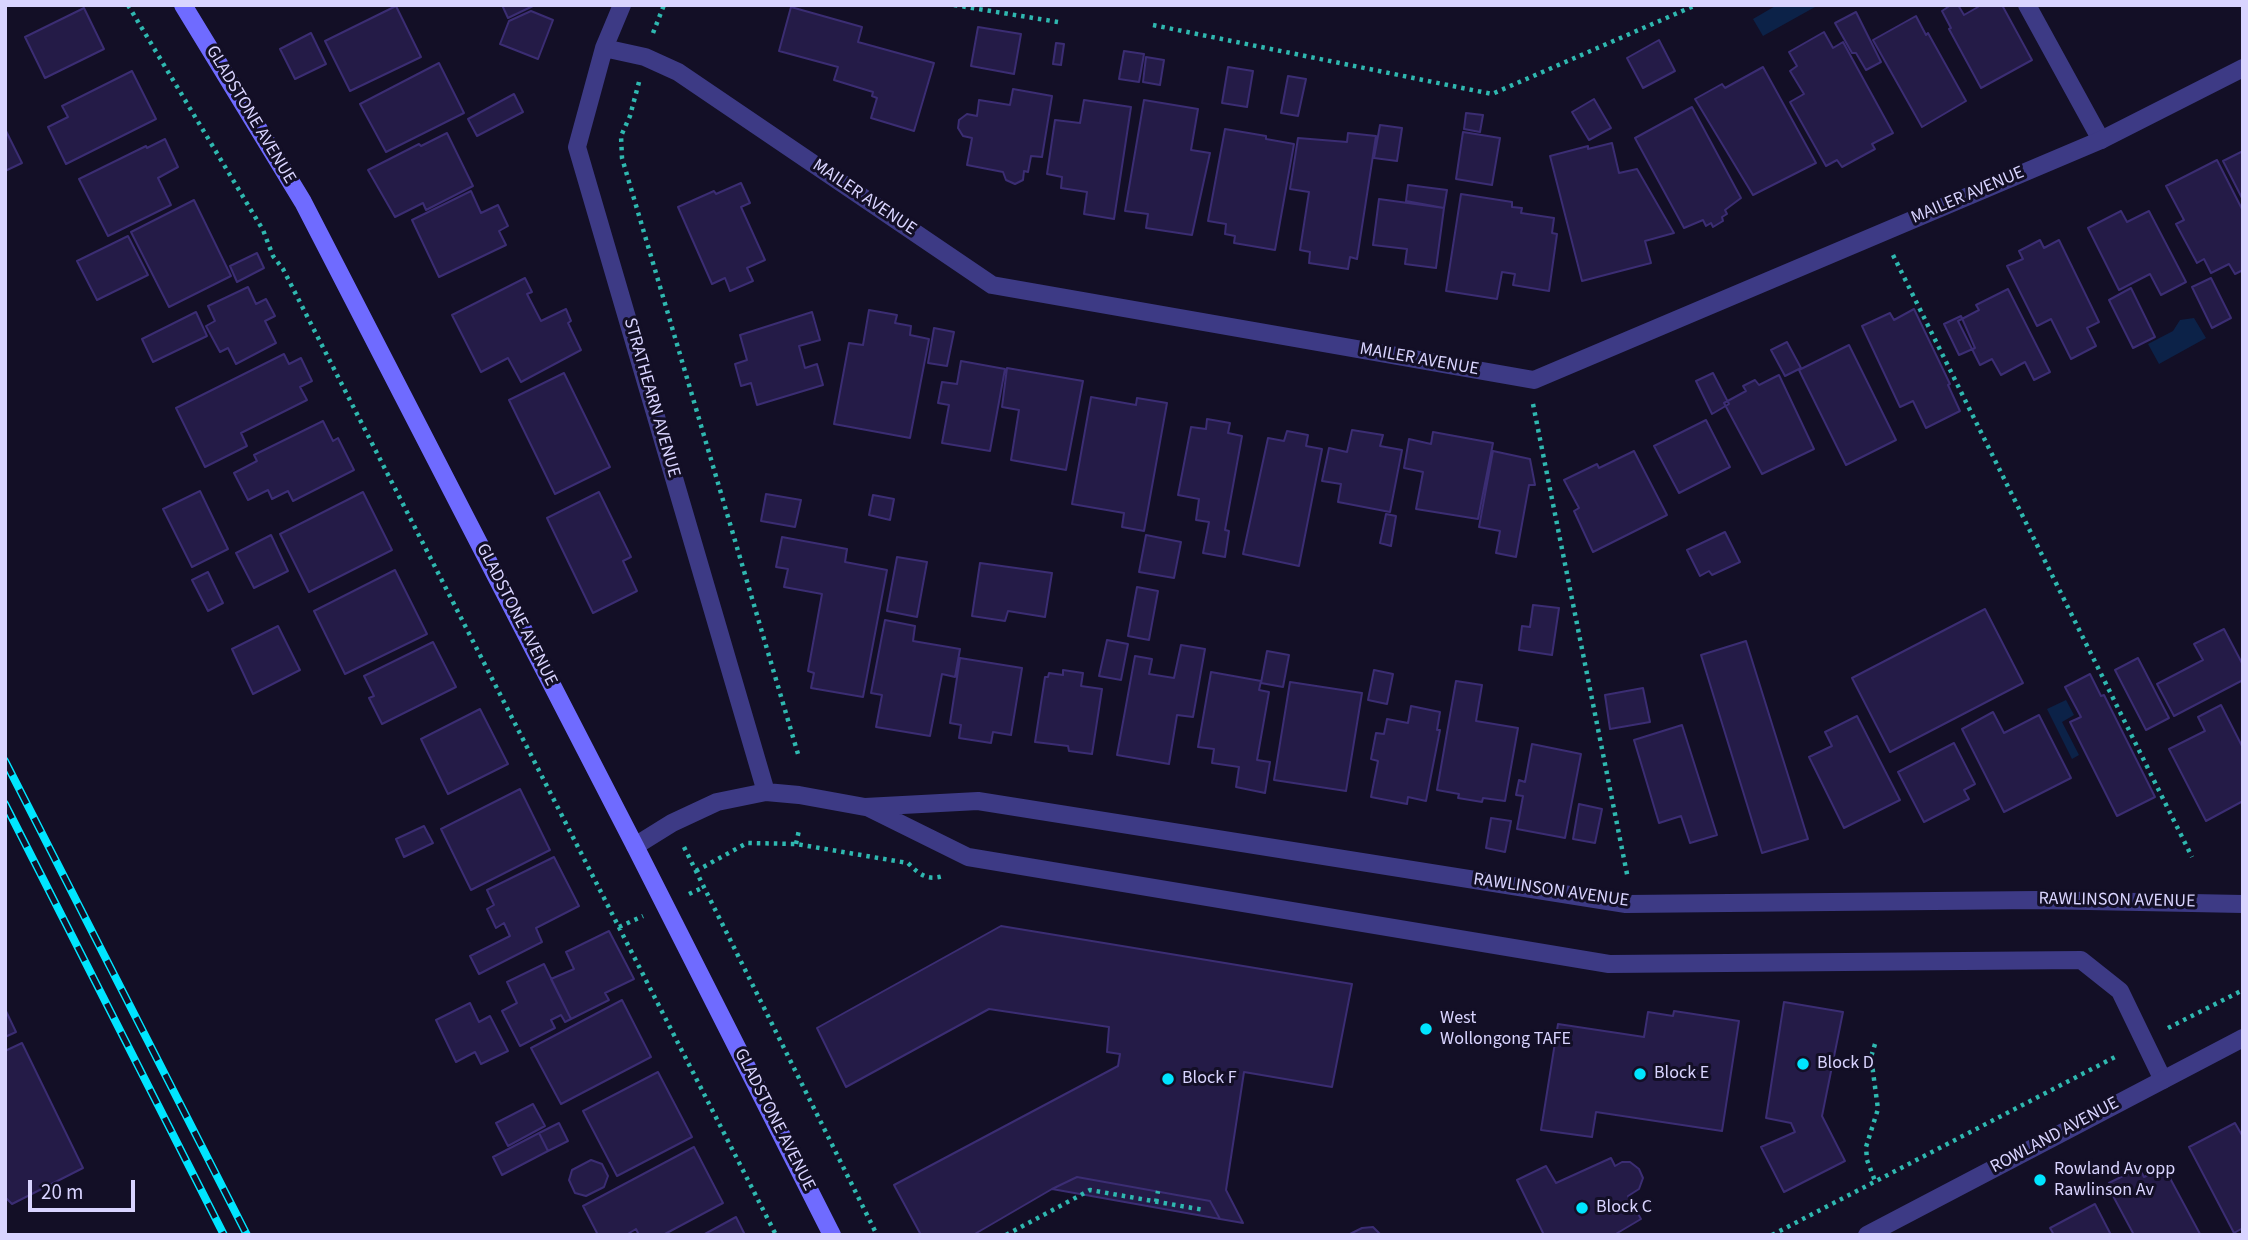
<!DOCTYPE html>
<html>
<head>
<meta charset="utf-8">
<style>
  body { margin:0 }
  #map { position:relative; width:2248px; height:1240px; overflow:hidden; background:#130f26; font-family:"Source Sans 3",sans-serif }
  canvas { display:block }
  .frame { position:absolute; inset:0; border:7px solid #d9d4ff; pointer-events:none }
  .scale { position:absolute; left:28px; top:1180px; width:107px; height:32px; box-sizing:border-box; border:4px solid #d9d4ff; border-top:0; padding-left:9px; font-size:21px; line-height:24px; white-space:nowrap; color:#d9d4ff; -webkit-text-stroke:5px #130f26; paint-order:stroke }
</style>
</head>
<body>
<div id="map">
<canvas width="2248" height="1240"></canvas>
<div class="frame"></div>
<div class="scale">20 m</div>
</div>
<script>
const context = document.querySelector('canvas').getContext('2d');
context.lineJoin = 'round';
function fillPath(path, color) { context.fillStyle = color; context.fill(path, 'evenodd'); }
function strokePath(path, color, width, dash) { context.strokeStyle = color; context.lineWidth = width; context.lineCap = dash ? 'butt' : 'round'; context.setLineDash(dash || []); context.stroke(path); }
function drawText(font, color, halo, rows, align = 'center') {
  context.font = font + ' "Source Sans 3",sans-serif'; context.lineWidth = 6; context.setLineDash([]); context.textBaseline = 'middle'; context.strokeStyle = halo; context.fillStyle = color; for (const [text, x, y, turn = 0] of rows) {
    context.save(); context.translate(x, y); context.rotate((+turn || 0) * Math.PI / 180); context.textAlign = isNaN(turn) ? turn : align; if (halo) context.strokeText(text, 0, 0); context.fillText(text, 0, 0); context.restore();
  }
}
const water = new Path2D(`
  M1777,5h37l1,2 -52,29 -10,-17z
  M2194,318l12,20 -47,26 -11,-20 25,-13 7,-11z
  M2066,700l8,15 -12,7 17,33 -7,4 -25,-50z`);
const building = new Path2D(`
  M502,5h33l-27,13z
  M1951,5h7l6,10 14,-8 -1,-2h25l30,55 -51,28 -32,-59 2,-1 -9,-17z
  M396,6l25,51 -71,34 -25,-50z
  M791,7l71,20 -4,15 76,21 -20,68 -43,-13 6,-20 -5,-2 1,-4 -39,-12 4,-13 -59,-16z
  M84,8l20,41 -59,29 -20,-41z
  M531,11l22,9 -15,39 -38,-15 9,-23z
  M1856,12l25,50 -15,8 -10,-17h-4l-17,-30z
  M1916,16l10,19 2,-2 38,68 -44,26 -49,-87z
  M978,27l43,7 -7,40 -43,-8z
  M1824,32l9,16 10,-6 50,91 -21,11 3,5 -33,18 -5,-7 -11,6 -36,-64 14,-8 -14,-23 7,-5 -8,-14z
  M311,33l15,31 -31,15 -15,-30z
  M1659,40l16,31 -32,17 -16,-30z
  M1056,43l8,1 -3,21 -8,-1z
  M1124,51l20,3 -5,28 -20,-3z
  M1146,57l18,3 -4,25 -17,-3z
  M439,63l25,50 -78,39 -26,-48z
  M1228,67l25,4 -6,36 -25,-4z
  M1763,67l53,96 -63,32 -58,-96 27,-15 3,4z
  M132,71l24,48 -90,45 -18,-37 20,-10 -6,-11z
  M1288,76l18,3 -8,37 -17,-3z
  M1013,89l39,7 -10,61 -11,-1 -3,16 -4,-1 -1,9 -8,4 -9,-4 -3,-8 -36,-7 5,-27 -9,-2 -5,-8 1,-8 8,-6 10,2 2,-16 31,5z
  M514,94l9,18 -46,24 -9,-17z
  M1594,99l17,29 -22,12 -17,-28z
  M1084,100l47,7 -17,112 -30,-5 3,-22 -26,-4 1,-11 -15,-3 8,-54 25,3z
  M1144,100l54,9 -7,41 19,3 -18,82 -46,-7 2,-14 -23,-3z
  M1692,107l49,91 -16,12 2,4 -5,3 1,4 -10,6 -2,-4 -5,3 -3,-6 -19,8 -49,-90z
  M1466,113l17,2 -3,17 -16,-3z
  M1380,125l22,3 -5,33 -23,-3z
  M5,129l17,34 -17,8z
  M1225,129l41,7v3l28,5 -19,106 -41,-7 1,-7 -10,-2 1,-10 -18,-3z
  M1463,132l37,6 -8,47 -36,-6z
  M447,133l26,53 -47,24 -3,-7 -28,14 -27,-47 51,-26 2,2z
  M1348,133l28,3 -19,123 -7,-2 -2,12 -39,-6 1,-11 -10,-2 9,-58 -19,-3 8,-51 49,4z
  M165,139l13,28 -20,11 13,27 -63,31 -29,-57 67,-33 1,2z
  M1612,143l7,30 18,-4 37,64 -29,8 6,22 -69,18 -32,-125 38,-10v3z
  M2243,151v49l-20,-39z
  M2217,160l26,51v59l-8,4 -6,-10 -18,9 -7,-14 -7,4 -21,-39 8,-4 -18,-34z
  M741,183l9,20 -9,4 24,53 -18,8 6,13 -23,10 -5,-13 -13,6 -34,-77 36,-16 2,3z
  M1408,185l39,5 -3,18 -38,-7z
  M471,191l10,22 17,-8 10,21 -9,5 7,14 -67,32 -27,-57z
  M1461,194l51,8v5l10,1 -1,5 33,5 -2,15 5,1 -8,57 -36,-6 2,-11 -13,-2 -5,27 -51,-8z
  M1379,199l65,9 -8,60 -31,-4 2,-15 -34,-4z
  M194,200l37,76 -62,31 -38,-75z
  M2121,211l6,11 22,-11 37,71 -25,13 -11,-21 -31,16 -31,-62z
  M128,236l20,39 -51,25 -20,-39z
  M2040,240l4,8 15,-8 40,82 -12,6 9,18 -25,13 -20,-40 -14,7 -30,-60 16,-7 -4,-8z
  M257,253l7,15 -27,14 -7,-16z
  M525,278l7,14 -5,2 14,27 25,-12 5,12 -3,2 13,27 -60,32 -13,-24 -27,14 -29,-57z
  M2211,278l20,40 -19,10 -20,-41z
  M248,287l8,17 10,-5 9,17 -10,5 11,22 -40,21 -8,-16 -8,4 -14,-26 9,-5 -7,-15z
  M2131,288l24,49 -22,11 -24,-48z
  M2008,289l42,83 -16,8 -9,-18 -24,13 -9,-16 -12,6 -22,-44 21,-11 -3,-5z
  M1914,309l36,75 -2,1 12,26 -34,17 -13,-27 -13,6 -38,-81 28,-13 4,7z
  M869,310l28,5 -2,8 16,3 -1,9 19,4 -19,99 -76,-14 15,-81 14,2z
  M196,312l11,24 -54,26 -11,-23z
  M812,312l8,28 -21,6 6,22 12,-4 6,21 -66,20 -6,-22 -10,3 -6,-22 12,-4 -7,-25z
  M1961,316l14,32 -16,7 -15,-31z
  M934,328l20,4 -7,34 -19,-3z
  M1787,342l14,26 -16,8 -14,-26z
  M1849,345l47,95 -50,25 -47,-95z
  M284,354l5,10 12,-6 11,23 -12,6 7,13 -66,33 6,13 -42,21 -29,-59z
  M961,361l44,8 -15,82 -48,-8 7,-38 -11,-2 4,-21 15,2z
  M1007,368l76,13 -17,89 -55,-10 8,-50 -17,-3z
  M564,373l46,94 -55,27 -46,-94z
  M1713,373l16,31 -17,10 -16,-33z
  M1779,375l35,74 -52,25 -38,-71 22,-12 -3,-5 12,-6 4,5z
  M1091,397l45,8 1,-7 30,5 -23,128 -22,-4 2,-14 -52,-9z
  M1207,419l23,4 -2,10 14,3 -17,94 4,1 -4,26 -22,-4 6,-31 -13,-2 3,-21 -21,-4 13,-68 15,2z
  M1706,420l24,47 -51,26 -25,-47z
  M323,421l10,20 5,-3 16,32 -61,31 -5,-10 -16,8 -4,-9 -20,10 -14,-27 23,-12 -3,-6z
  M1352,430l31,5 -3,11 22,4 -12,62 -52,-10 3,-18 -19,-3 7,-33 18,4z
  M1287,431l21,4 -2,11 16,3 -23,117 -56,-12 25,-116 16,3z
  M1433,432l60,11 -15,76 -62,-10 7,-37 -19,-4 5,-29 22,5z
  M1493,451l37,8 5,26h-6l-13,72 -20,-4 4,-22 -21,-4z
  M1634,451l33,64 -74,37 -19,-41 5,-3 -15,-28 33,-16 2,4z
  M200,491l28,58 -36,18 -29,-58z
  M363,492l29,58 -83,42 -29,-58z
  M599,492l32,65 -8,4 14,30 -44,22 -46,-95z
  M766,494l35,6 -6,27 -34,-6z
  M873,495l21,4 -4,21 -21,-5z
  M1386,514l10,2 -5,30 -11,-3z
  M1725,532l15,30 -28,13 -3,-4 -9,5 -13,-26z
  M271,535l17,36 -34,17 -18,-35z
  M1146,535l35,7 -7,36 -35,-6z
  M782,537l65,12 -2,13 42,8 -24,127 -52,-9 3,-15 -6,-2 14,-77 -38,-7 4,-18 -12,-2z
  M897,557l30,5 -10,55 -30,-6z
  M980,563l72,10 -7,44 -37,-6 -3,10 -33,-5z
  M395,570l32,64 -82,40 -31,-63z
  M208,572l15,31 -15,8 -16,-31z
  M1137,587l21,4 -9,49 -21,-4z
  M1533,605l26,3 -7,47 -33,-5 3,-24 8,1z
  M1985,609l38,74 -133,69 -38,-74z
  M885,620l30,6 -2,15 47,8 -5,28 -13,-3 -12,62 -54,-9 6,-32 -11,-2z
  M278,626l22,44 -47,24 -21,-45z
  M2224,629l19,36v15l-69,36 -17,-32 46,-24 -9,-16z
  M1107,640l21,4 -7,36 -22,-4z
  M1746,641l62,198 -46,14 -61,-198z
  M433,642l23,45 -74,37 -13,-26 5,-2 -10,-20z
  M1181,645l24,4 -12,68 -16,-2 -8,49 -52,-9 18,-99 17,3 -3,15 25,4z
  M1267,651l22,4 -6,32 -22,-4z
  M960,658l62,10 -11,67 -18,-3 -2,11 -32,-5 2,-13 -11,-2z
  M2138,658l31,60 -23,12 -31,-60z
  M1063,670l20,3 -2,13 21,3 -10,65 -23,-3 -1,-5 -33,-4 10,-65h3l1,-4 14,2z
  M1374,670l19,4 -6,30 -19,-4z
  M1211,672l50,9 -2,9 10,2 -12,68 13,2 -5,31 -29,-6 3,-20 -27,-4 2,-14 -16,-2z
  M2090,674l11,22 3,-1 51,102 -38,19 -47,-94 11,-5 -16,-30z
  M1456,681l26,4 -6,36 42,7 -13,73 -22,-3 -1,4 -24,-4 1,-4 -22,-4z
  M1290,682l72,11 -16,98 -72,-11z
  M1643,688l7,34 -40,7 -5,-34z
  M2221,705l22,43v53l-37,20 -37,-72 36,-18 -7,-14z
  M1411,706l29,6 -3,18h3l-14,71 -18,-4 -1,7 -36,-7 7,-36 -7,-2 5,-26 8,1 3,-15 21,4z
  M480,709l28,55 -60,30 -27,-55z
  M1993,712l11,21 35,-18 32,63 -67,34 -42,-83z
  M1857,716l43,84 -56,28 -35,-71 23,-11 -7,-14z
  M1682,725l35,110 -27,8 -9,-27 -22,7 -25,-83z
  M1954,743l21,41 -11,6 5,9 -45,23 -26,-50z
  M1532,744l49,10 -16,84 -48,-9 6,-33 -7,-1 3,-15 6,2z
  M520,789l30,61 -79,40 -30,-61z
  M1579,804l23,5 -7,34 -22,-4z
  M1491,818l20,3 -6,31 -19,-4z
  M424,826l9,17 -29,14 -8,-18z
  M554,857l25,49 -43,22 6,14 -63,32 -9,-18 40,-20 -6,-13 -8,5 -9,-19 7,-4 -7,-15z
  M1001,926l351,58 -20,103 -88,-15 -18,118 17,33 -23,-4 -10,-18 -133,-24 -25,12 -79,46h-52l-27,-50 224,-119 2,-12 -13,-2 2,-25 -120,-18 -143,78 -29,-59z
  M609,931l25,48 -29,14 4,7 -38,19 -20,-40 23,-10 -8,-17z
  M544,964l27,55 -6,3 -4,-7 -10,5 4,8 -35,18 -18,-35 15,-8 -10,-21z
  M622,1000l29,57 -90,47 -30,-56z
  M1784,1002l59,10 -21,104 23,45 -61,31 -23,-45 34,-15 -4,-9 -25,-5z
  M470,1003l9,19 11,-6 18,35 -27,13 -6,-12 -19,10 -20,-42z
  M5,1009l11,23 -11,5z
  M1674,1011l65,10 -17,110 -126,-19 -4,25 -51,-7 17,-106 86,13 4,-25 25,4z
  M22,1043l61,125 -71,36 -7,-7v-146z
  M658,1072l34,65 -75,39 -34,-65z
  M533,1104l12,22 -37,20 -12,-23z
  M559,1123l9,18 -20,10 -9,-18z
  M2235,1123l8,14v91l-9,5 -45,-86z
  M539,1133l9,18 -46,24 -9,-18z
  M694,1147l29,56 -60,32h-24l-3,-6 -10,6h-28l-15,-29z
  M1611,1158l4,8 7,-4h8l9,7 4,9 -4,11 -11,7 13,23 -27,16h-70l-27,-55 29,-14 10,17z
  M591,1160l11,4 6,12 -4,11 -18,9 -11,-3 -6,-13 3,-10z
  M2164,1167l36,67v1h-66l-22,-41 2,-1 -5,-10 30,-15 5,9z
  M1077,1177l133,24 10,18 -168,-30z
  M2095,1204l16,31h-57l-4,-7z
  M736,1217l9,18h-42z
  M1373,1227l8,8h-33l14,-7z`);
const path = new Path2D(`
  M128,5l135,225 10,26 10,13 493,966
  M954,5l104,17
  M1153,25l339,69 204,-89
  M653,33l11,-28
  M639,82l-9,34 -9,20 1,22 176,596
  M1893,255l299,602
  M1533,404l95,475
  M796,844l3,-14
  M684,847l193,388
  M696,871l51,-28 49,1 112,19c11,11 19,18 35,13
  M689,894l15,-7
  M619,927l24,-11
  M2168,1028l75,-38
  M1875,1044l-4,13 7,52 -12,38 1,13 8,21
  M1156,1202l2,-11
  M1006,1235l84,-45 114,20
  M1772,1235l343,-178`);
const service = new Path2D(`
  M2027,5l74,135`);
const minor = new Path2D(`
  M622,5l-18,43 -27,99 189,645
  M604,48l41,9 33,15 314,213 542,95 567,-240 142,-72
  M869,808l99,49 641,107 472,-4 39,31 43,89
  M635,846l37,-23 45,-21 49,-10 33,3 66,12 113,-6 648,103 411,-4 206,4`);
const tertiary = new Path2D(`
  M1867,1235l376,-197`);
const secondary = new Path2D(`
  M183,5l120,197 332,644 197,389`);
const rail = new Path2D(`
  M5,761l242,474
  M5,804l219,431`);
const markers = [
  [1426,1029,7,"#00e5ff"],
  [1803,1064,7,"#00e5ff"],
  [1640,1074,7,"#00e5ff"],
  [1168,1079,7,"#00e5ff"],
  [2040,1180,7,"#00e5ff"],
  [1582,1208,7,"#00e5ff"]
];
const streetNames = [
  ["GLADSTONE AVENUE",250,115,59],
  ["MAILER AVENUE",1968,196,-23],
  ["MAILER AVENUE",864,198,34],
  ["MAILER AVENUE",1419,360,10],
  ["STRATHEARN AVENUE",651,398,74],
  ["GLADSTONE AVENUE",516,615,63],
  ["RAWLINSON AVENUE",1551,891,8],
  ["RAWLINSON AVENUE",2117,901,1],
  ["GLADSTONE AVENUE",774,1120,63],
  ["ROWLAND AVENUE",2055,1136,-28]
];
const poiNames = [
  ["West",1440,1019],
  ["Wollongong TAFE",1440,1040],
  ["Block D",1817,1064],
  ["Block E",1654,1074],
  ["Block F",1182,1079],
  ["Rowland Av opp",2054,1170],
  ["Rawlinson Av",2054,1191],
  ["Block C",1596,1208]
];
fillPath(water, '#0c2248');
fillPath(building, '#241b47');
strokePath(building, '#3b2d73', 2);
strokePath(path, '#2fb8b0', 4.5, [3.5, 5]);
strokePath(service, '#3d3a85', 18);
strokePath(minor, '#3d3a85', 18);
strokePath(tertiary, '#3d3a85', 18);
strokePath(secondary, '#6f6bff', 18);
strokePath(rail, '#00e5ff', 8);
strokePath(rail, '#130f26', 5, [16]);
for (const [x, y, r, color] of markers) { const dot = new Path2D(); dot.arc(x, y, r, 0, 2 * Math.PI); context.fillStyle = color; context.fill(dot); strokePath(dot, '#130f26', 2.5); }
drawText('18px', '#d9d4ff', '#130f26', streetNames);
drawText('18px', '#d9d4ff', '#130f26', poiNames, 'left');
</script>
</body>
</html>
